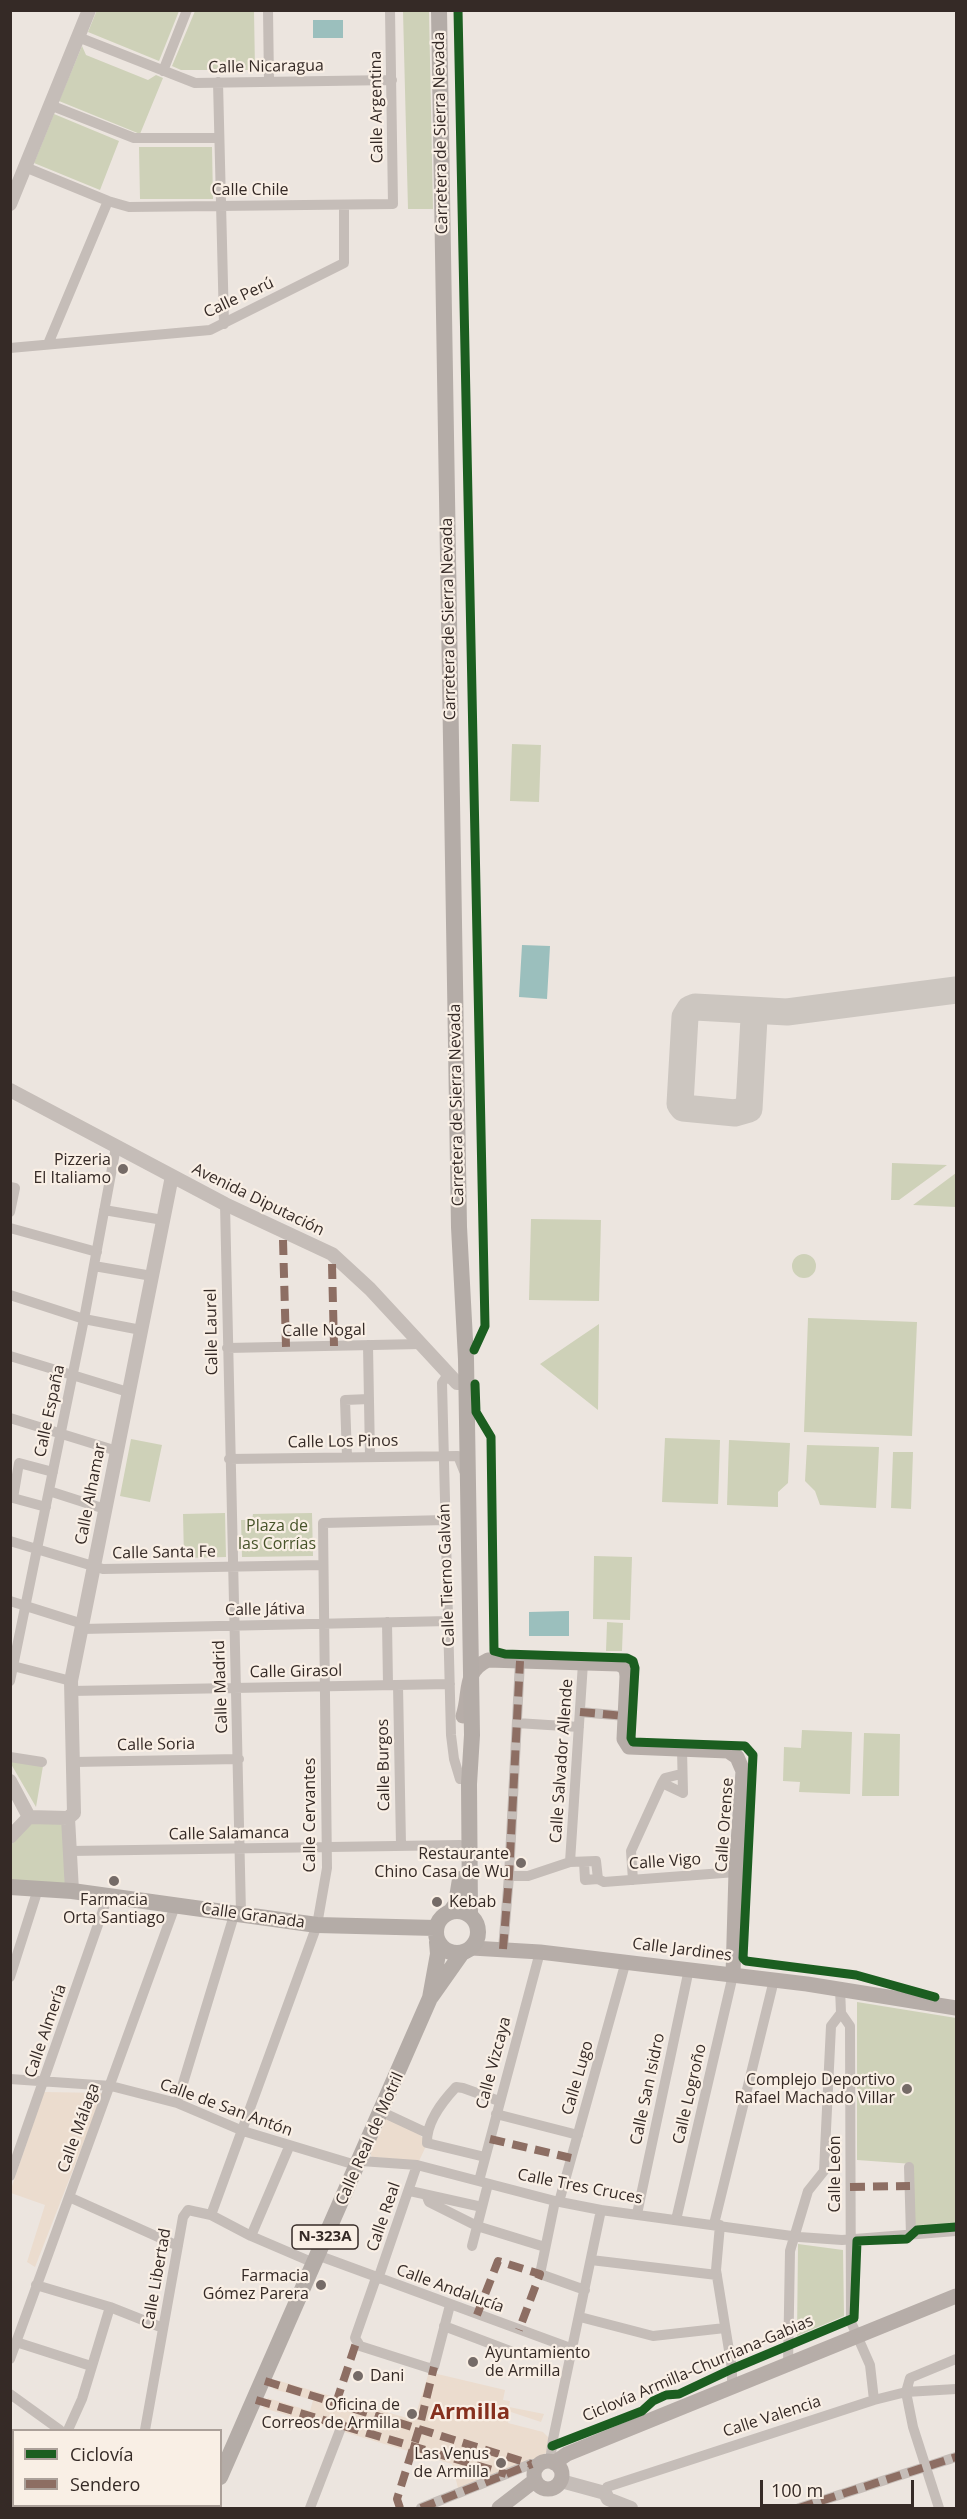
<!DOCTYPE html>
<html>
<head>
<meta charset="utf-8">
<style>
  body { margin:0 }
  #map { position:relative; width:967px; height:2519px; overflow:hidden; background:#ece5df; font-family:"Open Sans",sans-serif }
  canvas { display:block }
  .frame { position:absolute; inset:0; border:12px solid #352a26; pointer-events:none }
  .legend { position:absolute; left:12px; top:2429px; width:210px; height:78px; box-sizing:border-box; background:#f9efe5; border:2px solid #aba099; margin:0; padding:8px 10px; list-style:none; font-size:18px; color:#352a26 }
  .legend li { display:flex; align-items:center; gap:12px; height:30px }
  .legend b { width:30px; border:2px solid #aba099 }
  .scale { position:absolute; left:760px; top:2480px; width:154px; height:27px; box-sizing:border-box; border:3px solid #352a26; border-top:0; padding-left:8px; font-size:18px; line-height:21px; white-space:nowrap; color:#352a26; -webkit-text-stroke:4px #f9efe5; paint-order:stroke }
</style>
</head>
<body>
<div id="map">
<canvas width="967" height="2519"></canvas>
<div class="frame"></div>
<ul class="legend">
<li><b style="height:8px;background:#1b5e20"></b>Ciclovía</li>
<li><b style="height:8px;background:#8d6e63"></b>Sendero</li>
</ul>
<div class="scale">100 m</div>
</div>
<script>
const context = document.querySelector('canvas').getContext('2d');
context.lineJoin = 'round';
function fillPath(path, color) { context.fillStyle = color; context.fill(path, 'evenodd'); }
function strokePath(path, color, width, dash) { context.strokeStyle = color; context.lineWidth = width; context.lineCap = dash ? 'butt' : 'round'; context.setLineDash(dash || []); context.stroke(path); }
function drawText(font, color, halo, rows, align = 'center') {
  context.font = font + ' "Open Sans",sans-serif'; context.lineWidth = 4.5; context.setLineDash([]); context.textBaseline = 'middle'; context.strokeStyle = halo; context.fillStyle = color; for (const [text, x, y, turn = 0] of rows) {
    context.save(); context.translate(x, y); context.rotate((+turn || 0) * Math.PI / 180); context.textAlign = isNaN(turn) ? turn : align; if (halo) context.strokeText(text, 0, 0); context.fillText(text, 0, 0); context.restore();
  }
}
const green = new Path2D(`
  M97,10h82v1l-20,50 -71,-29z
  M195,11h59l1,59h-74l-9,-4z
  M403,11h26l4,198h-25z
  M82,46l4,9 62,25 8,-5 7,3 -23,56 -81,-33z
  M54,114l65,27 -19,49 -66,-27z
  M139,147h73l1,52h-73z
  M512,744l29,1 -2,57 -29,-1z
  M892,1163l55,2 -48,35h-8z
  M956,1173v34l-43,-2z
  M531,1219l70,1 -2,81 -70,-1z
  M792 1266a12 12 0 1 1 24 0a12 12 0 1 1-24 0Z
  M808,1318l109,4 -5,114 -108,-4z
  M599,1324l-1,86 -58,-46z
  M665,1438l55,2 -2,64 -56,-2z
  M131,1439l31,6 -12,57 -30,-6z
  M729,1440l61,3 -2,40 -10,9v15l-51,-2z
  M807,1445l72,2 -3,61 -56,-3 -5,-14 -10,-10z
  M893,1452h20l-2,57 -20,-1z
  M225,1513l1,44 -42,1 -1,-44z
  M312,1513l1,43 -71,1 -1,-37h11l1,-6z
  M594,1556l38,1 -2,63 -37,-1z
  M607,1622l16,1 -1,28h-16z
  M802,1730l50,2 -2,62 -51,-2 1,-10 -17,-1 1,-34 17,1z
  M864,1733l36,1 -1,62h-37z
  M10,1761l33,5 -7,41 -25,-43z
  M30,1823h34l1,61 -54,-2 -1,-36z
  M857,2002l99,16v208l-36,3 -6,-6 -1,-59 -56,-4z
  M798,2244l45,6 1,66 -47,20z`);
const plaza = new Path2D(`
  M44,2092l59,1 -68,174 -8,-5 18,-57 -34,-12v-4z
  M384,2118l34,14 9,12 -8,17 -47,-4 -3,-6z
  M429,2372l76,18 -2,10 7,1 -1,6 35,7 -3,8 -30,-10 -3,11 35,9 7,7 -1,11 -7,6 -84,32 -6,-24 -189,-56 5,-10 42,13 3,-11 -40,-11 3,-9 138,40z`);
const water = new Path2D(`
  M313,20h30v18h-30z
  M522,945l28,1 -3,53 -28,-2z
  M569,1611v25h-40v-24z`);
const taxiway = new Path2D(`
  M761,1011l-7,7 -5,91 -14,4 -52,-5 -3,-4 5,-87 5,-8 5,-2 92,5 169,-22`);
const minor = new Path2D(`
  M268,10l1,71
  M78,37l117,46 197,-3
  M163,71l24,-61
  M218,82l6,242
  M50,105l84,33h85
  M25,167l83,34 21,6 264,-3 -3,-194
  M48,344l60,-143
  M10,348l200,-18 134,-67v-58
  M10,1187l5,1 -5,24
  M225,1204l16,709
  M104,1210l59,10
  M10,1228l87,24
  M94,1266l58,10
  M10,1295l74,24 57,11
  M368,1345l2,112
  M227,1348l194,-4
  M10,1356l118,36
  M449,1373l-7,10 9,352 3,24 6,20
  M10,1418l107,33
  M347,1457l-2,-57 24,-1
  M229,1459l229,-3 6,15
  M49,1491l56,18
  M46,1507l-33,-9 6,-35 34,9
  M10,1541l93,28 219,-4
  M10,1601l73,23
  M387,1622l1,63
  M82,1629l367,-8
  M13,1666l58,15
  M10,1681l74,-362 32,-172
  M398,1685l3,160
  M71,1691l379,-7
  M580,1712l45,4
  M517,1723l62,4
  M10,1757l32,5
  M74,1762l165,-3
  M662,1783l21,10 -1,-44
  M70,1851l390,-6 6,13
  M570,1862l13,-199
  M584,1862l1,18 13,-1 6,3 132,-10
  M509,1876h19l42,-14 26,-1 2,18
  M633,1880l-2,-29 31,-68 3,-5 16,-4
  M503,1949l6,-73 11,-215
  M10,1977l28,-88
  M840,1988l1,25 9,13 1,296 19,43 4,35
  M10,2079l101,7 66,17 66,28 116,35
  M177,2103l58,-191
  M382,2112l45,21
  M496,2114l82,21
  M485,2157l-58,-14c-1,-21 15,-41 29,-56l7,1 36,13
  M361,2161l56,4 138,36 46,9 198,27 43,3 114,-9
  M909,2167l2,68
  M10,2176l98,-280
  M479,2181l61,-229
  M410,2191l72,16
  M69,2197l109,49
  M427,2197l2,5 48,24 68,21
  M555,2201l-15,73 45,16
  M559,2202l67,-241
  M637,2214l52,-245
  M211,2215l40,21 63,27
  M676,2220l57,-245
  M714,2224l60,-244
  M720,2225l-4,45 16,99v20
  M251,2236l38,-89
  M472,2246l16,-62
  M317,2255l256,94
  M591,2260l126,15
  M376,2278l-21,60 5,8 69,22 5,-1 16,-62
  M378,2279l39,-114
  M36,2285l74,22 53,21
  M580,2317l73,19 72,-8
  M444,2326l66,25
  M16,2342l75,24
  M10,2359l165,-453
  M788,2365l2,-114 18,-60 16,-20 7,-145 10,-13
  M10,2394l50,36
  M68,2430l14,-31 28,-92
  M145,2430l38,-213 5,-7 23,5 106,-290 10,-57 -4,-345 123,-3
  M10,2452l4,2
  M550,2461l3,-22 48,-229
  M605,2493l2,-6 267,-87 32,-8 50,-3
  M30,2508v-2
  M132,2508l1,-2
  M310,2508l32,-83
  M421,2508l110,-44 7,1
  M799,2508l157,-51
  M939,2508l-26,-81 -7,-35 4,-14 46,-19`);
const tertiary = new Path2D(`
  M10,204l79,-194
  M10,1090l215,114 107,50 38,35 87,94h9
  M10,1781l19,36
  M68,1818l6,-5 -3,-132 101,-505
  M10,1837l19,-20 39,1 4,73
  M561,2481l44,12 3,6 23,9`);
const secondary = new Path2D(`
  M463,1716c8,-22 -1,-44 25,-56l131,4 7,4 1,8 -3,63 5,8 99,4 9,6 6,14 -7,101 -3,103
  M472,1948l68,4 267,32 149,24
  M534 2475a14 14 0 1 1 28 0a14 14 0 1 1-28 0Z
  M554,2463l13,-9 389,-158
  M499,2508l35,-27`);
const primary = new Path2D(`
  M439,10l20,1217 7,132 6,376 -3,49 1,131
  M10,1887l62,4 245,34 118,3
  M436 1932a21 21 0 1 1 42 0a21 21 0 1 1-42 0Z
  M451,1911l5,-7 4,-25
  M431,1997l31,-44
  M220,2477l210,-479 8,-44 -1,-12
  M10,2487l4,2
  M43,2506l8,2
  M207,2508l1,-2`);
const quiet = new Path2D(`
  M283,1240l3,107
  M332,1264l2,82
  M580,1712l45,4
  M503,1949l6,-73 11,-215
  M490,2139l81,19
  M850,2187l60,-1
  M477,2315l21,-54 42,13 -21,56
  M265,2381l266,83
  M256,2400l250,74
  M336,2403l20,-60
  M400,2508l-3,-9 22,-70 15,-62
  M421,2508l111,-44
  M799,2508l157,-51`);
const cycleway = new Path2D(`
  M458,10l27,1316 -11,24
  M475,1384l1,28 15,25 3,214 11,3 122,4 6,3 2,7 -4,70 2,4 112,4 8,9 -10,203 3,3 110,14 79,22
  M552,2446l90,-35 11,-10 13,-6 13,-1 53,-25 122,-51 3,-77 50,-2 10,-9 39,-3`);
const markers = [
  [123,1169,6,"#756b67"],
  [521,1863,6,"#756b67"],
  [114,1881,6,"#756b67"],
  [437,1902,6,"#756b67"],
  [907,2089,6,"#756b67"],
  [321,2285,6,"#756b67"],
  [473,2362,6,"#756b67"],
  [358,2376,6,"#756b67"],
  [412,2414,6,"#756b67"],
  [501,2463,6,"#756b67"]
];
const shields = [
  [325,2237,66]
];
const shieldNames = [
  ["N-323A",325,2237]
];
const streetNames = [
  ["Calle Nicaragua",266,67,-1],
  ["Calle Argentina",377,107,-91],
  ["Carretera de Sierra Nevada",441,133,-91],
  ["Calle Chile",250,190],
  ["Calle Perú",239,298,-25],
  ["Carretera de Sierra Nevada",449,619,-91],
  ["Carretera de Sierra Nevada",457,1105,-91],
  ["Avenida Diputación",258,1200,26],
  ["Calle Nogal",324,1331,-1],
  ["Calle Laurel",212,1332,-91],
  ["Calle España",50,1411,-78],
  ["Calle Los Pinos",343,1442,-1],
  ["Calle Alhamar",91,1494,-79],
  ["Calle Santa Fe",164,1553,-1],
  ["Calle Tierno Galván",447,1575,-92],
  ["Calle Játiva",265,1610,-1],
  ["Calle Girasol",296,1672,-1],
  ["Calle Madrid",221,1687,-92],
  ["Calle Soria",156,1745,-1],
  ["Calle Salvador Allende",562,1761,-86],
  ["Calle Burgos",384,1765,-91],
  ["Calle Cervantes",310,1815,-90],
  ["Calle Orense",725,1825,-86],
  ["Calle Salamanca",229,1834,-1],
  ["Calle Vigo",665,1862,-4],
  ["Calle Granada",253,1916,8],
  ["Calle Jardines",682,1950,7],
  ["Calle Almería",46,2031,-71],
  ["Calle Vizcaya",494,2063,-75],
  ["Calle Lugo",578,2078,-74],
  ["Calle San Isidro",648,2089,-78],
  ["Calle Logroño",690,2094,-77],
  ["Calle de San Antón",226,2108,20],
  ["Calle Málaga",79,2128,-70],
  ["Calle Real de Motril",370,2139,-66],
  ["Calle León",835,2174,-90],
  ["Calle Tres Cruces",580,2187,11],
  ["Calle Real",384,2217,-71],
  ["Calle Libertad",157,2279,-80],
  ["Calle Andalucía",450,2289,20],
  ["Ciclovía Armilla-Churriana-Gabias",698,2369,-23],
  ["Calle Valencia",772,2417,-18]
];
const poiNames = [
  ["Pizzeria",111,1160],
  ["El Italiamo",111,1178],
  ["Restaurante",509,1854],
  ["Chino Casa de Wu",509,1872],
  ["Farmacia",114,1900,"center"],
  ["Orta Santiago",114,1918,"center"],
  ["Kebab",449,1902,"left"],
  ["Complejo Deportivo",895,2080],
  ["Rafael Machado Villar",895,2098],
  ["Farmacia",309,2276],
  ["Gómez Parera",309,2294],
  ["Ayuntamiento",485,2353,"left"],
  ["de Armilla",485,2371,"left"],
  ["Dani",370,2376,"left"],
  ["Oficina de",400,2405],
  ["Correos de Armilla",400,2423],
  ["Las Venus",489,2454],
  ["de Armilla",489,2472]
];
const parkNames = [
  ["Plaza de",277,1526],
  ["las Corrías",277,1544]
];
const districtNames = [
  ["Armilla",470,2413]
];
fillPath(green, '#ced1b8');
fillPath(plaza, '#ebdcce');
fillPath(water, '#9bbfbd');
strokePath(taxiway, '#ccc6c0', 27);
strokePath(minor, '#c5bdb8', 10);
strokePath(tertiary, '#c5bdb8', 14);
strokePath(secondary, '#b6ada8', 15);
strokePath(primary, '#b4aca7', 16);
strokePath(quiet, '#8d6e63', 8, [15, 8]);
strokePath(cycleway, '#1b5e20', 9);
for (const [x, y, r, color] of markers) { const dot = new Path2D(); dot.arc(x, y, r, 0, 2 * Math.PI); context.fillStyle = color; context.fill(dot); strokePath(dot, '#f9efe5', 2); }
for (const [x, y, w] of shields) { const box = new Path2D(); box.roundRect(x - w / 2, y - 12, w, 24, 4.5); context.fillStyle = '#f9efe5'; context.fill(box); strokePath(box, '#352a26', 1.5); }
drawText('bold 15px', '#352a26', null, shieldNames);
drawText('16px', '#352a26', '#f9efe5', streetNames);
drawText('16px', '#352a26', '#f9efe5', poiNames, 'right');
drawText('16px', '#47542a', '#f9efe5', parkNames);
drawText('bold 22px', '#86301e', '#f9efe5', districtNames);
</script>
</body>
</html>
